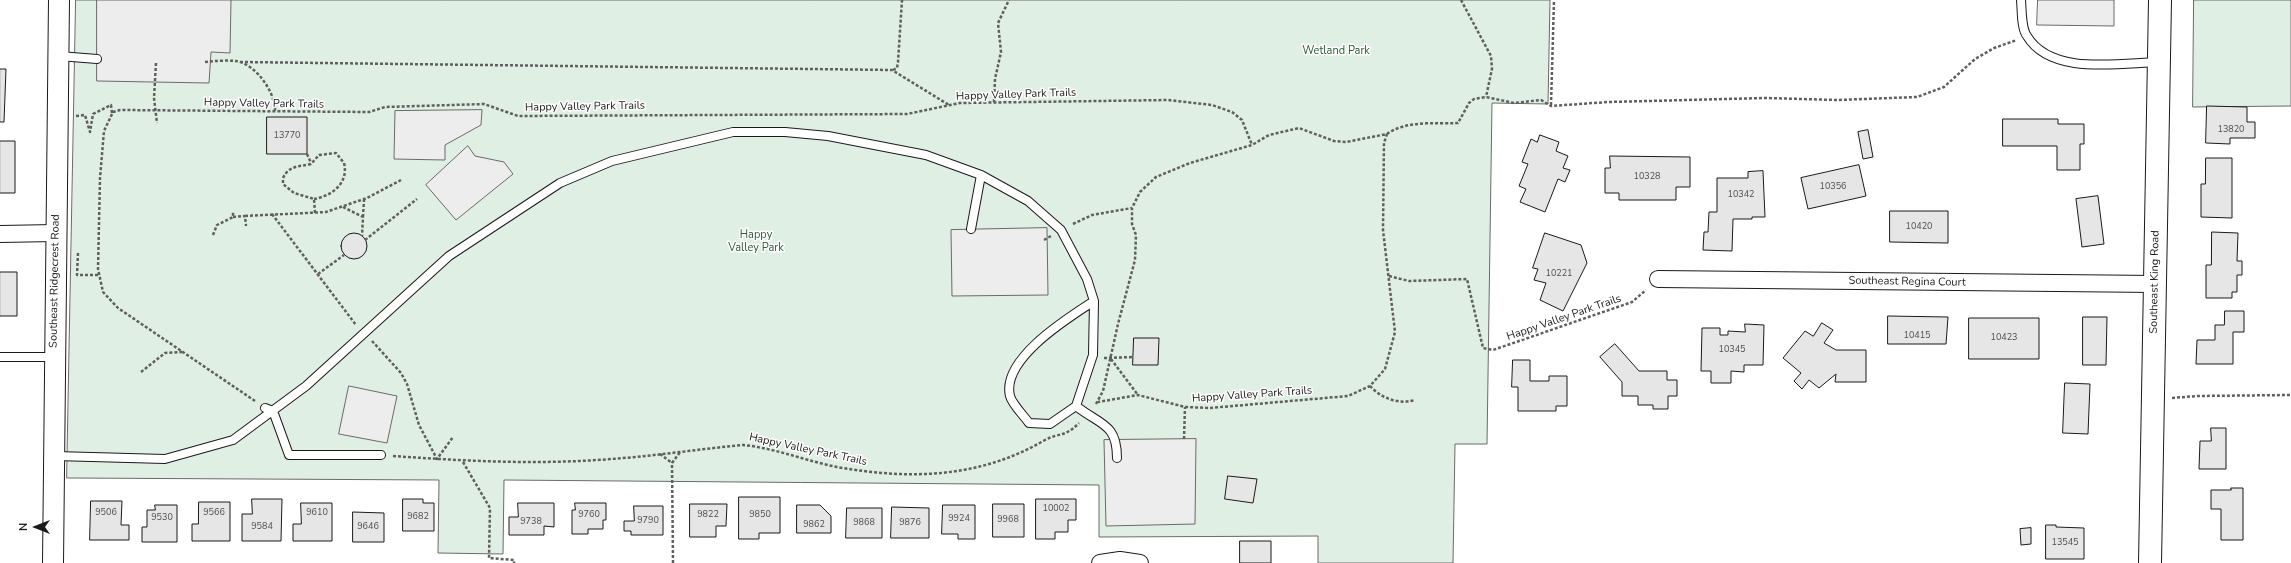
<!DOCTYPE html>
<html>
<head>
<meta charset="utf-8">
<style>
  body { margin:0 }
  #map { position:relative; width:2291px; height:563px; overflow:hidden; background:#fff; font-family:"Nunito Sans",sans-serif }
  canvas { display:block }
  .north { position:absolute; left:16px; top:507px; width:40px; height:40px; -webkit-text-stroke:3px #fff; paint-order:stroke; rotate:270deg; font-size:11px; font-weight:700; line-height:16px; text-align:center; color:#1a1a1a }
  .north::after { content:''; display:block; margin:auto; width:14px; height:18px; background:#1a1a1a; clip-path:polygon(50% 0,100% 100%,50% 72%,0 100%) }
</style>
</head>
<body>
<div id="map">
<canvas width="2291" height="563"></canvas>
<div class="north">N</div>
</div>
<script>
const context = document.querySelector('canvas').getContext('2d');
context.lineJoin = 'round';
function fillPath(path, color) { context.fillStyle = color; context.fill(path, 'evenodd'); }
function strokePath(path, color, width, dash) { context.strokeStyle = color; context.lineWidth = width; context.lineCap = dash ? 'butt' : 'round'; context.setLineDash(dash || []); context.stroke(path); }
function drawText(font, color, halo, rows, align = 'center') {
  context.font = font + ' "Nunito Sans",sans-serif'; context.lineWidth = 3; context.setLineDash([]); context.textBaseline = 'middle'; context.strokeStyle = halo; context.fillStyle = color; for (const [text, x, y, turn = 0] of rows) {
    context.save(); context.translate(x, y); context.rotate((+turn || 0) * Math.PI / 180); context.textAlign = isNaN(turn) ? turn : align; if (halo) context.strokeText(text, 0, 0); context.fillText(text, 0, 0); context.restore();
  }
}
const green = new Path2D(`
  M76,0h1474l-2,104 -56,-1 -5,341h-32l-2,119h-135v-27l-219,1v-52l-595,-5 -1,74 -65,-1 1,-73 -372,-2z
  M2194,0h97v106l-98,1z`);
const parking = new Path2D(`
  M97,0h134l-1,53 -19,-1 -2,31 -112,-2z
  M2038,0h76v26l-77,-1z
  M482,110l-1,15 -36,20v15l-51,-1 1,-48z
  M468,146l7,10 29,6 9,12 -57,46 -30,-35z
  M1047,228l1,67 -96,1 -1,-66z
  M349,386l48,10 -10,47 -48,-9z
  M1196,439l-1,85 -89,2 -2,-86z`);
const building = new Path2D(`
  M0,69h6l-2,53h-4z
  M2207,106l40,1v15h8v16h-25v6l-24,-1z
  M267,117h40v37h-40z
  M2003,119h55v5h26v20h-4v26h-23v-24h-54z
  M1868,130l5,27 -10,2 -5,-27z
  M1540,135l19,7 -3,9 12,5 -5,12 7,2 -5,12 -7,-3 -13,33 -25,-10 6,-13 -7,-3 9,-22 -6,-2 9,-23 6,3z
  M0,141h15v52h-15z
  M1610,156l80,1v30h-14v13h-57v-7h-14v-25h5z
  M2206,158h26v60l-31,-1v-33h4z
  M1859,165l7,31 -58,13 -7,-31z
  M1763,171l2,46h-13v2h-19l-1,32 -29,-1 1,-18h4l1,-20h8v-34h31v-6z
  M2098,196l6,48 -22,3 -6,-48z
  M1890,211h58v32l-58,-1z
  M2212,232l26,1 -1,28h5v14h-5v17h-5v6h-26v-33h5z
  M341 246a13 13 0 1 1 26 0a13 13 0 1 1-26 0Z
  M1545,233l36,12 6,18 -24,48 -23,-11 6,-17 -12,-3 4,-11 -5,-1z
  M0,272h17v44h-17z
  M2225,311h19v21h-11v32h-37l1,-24h18v-15h9z
  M1888,316l60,1 -2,27h-58z
  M2083,317h24l-1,48h-23z
  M1969,318h70v41h-70z
  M1822,323l11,7 -9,13 12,7h30v32h-31l1,-8 -17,14 -10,-8 -7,9 -8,-8 7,-8 -18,-15 22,-27 8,5z
  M1745,324l19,1 -1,40h-19v7l-13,-1v12h-20v-12h-10l1,-43h18v7h8v-4l17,1z
  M1134,338h25l-1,27h-25z
  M1615,344l24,27h28v9h10v16h-9v13h-15v-4h-15v-9h-16v-14l-22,-25z
  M1513,360h17v21h19v-5h18v30h-11v5h-38v-24h-6z
  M2065,383l25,1 -2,50 -25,-1z
  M2211,428h15v41h-27l1,-28h11z
  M1228,476l29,3 -4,24 -28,-4z
  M2231,488h12v52h-22v-31h-10v-19h20z
  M739,497h41v36h-21v6h-20z
  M252,499h30l-1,42h-39v-27h10z
  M403,499h20v4h11v28h-31z
  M1036,499h40v21h-8v12h-13v7h-19z
  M91,501h31l-1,24h8v15h-39z
  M199,502h31v39h-38v-17h6z
  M301,503h31v38h-39v-17h8z
  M518,503h36v24l-10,-1v9h-35v-18h9z
  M575,503h31v17h-3v9h-15v5h-16v-24h3z
  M690,504h37l-1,22h-10v11h-26z
  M993,504h31v33h-31z
  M155,505h22v37h-35v-15h5v-17h8z
  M797,505h23l11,11v17h-34z
  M943,505h32v34h-17v-5h-16z
  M634,506h29v29h-32v-4h-7v-10h10z
  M892,507l37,1v30h-38z
  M847,508h35v30h-36z
  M353,512l31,1v29h-31z
  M2046,525h10v2l28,1v31h-38z
  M2031,528v16l-10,1 -1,-16z
  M1240,541h31v22h-31z`);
const path = new Path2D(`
  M1461,0l30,56 1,13 -6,28
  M205,62c10,-1 21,-2 31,-1 20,3 40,32 39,51
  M240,62l652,8 57,35
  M156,63l-2,35 3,25
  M893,70l4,-2 1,-6 4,-62
  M994,102l1,-23 6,-27 -3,-29 11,-23
  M1551,105l3,-105
  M76,116l9,-1 5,17 3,-18 18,-9 1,8
  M1387,134c19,-14 49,-10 71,-11l11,-20 5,-4 12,-2 28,6 27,-3 10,6 57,-4 158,-4 71,2 80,-3 27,-10 31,-28 19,-11 23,-8
  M307,154l4,9
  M314,199c18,-3 35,-16 30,-36l-8,-10 -17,2 -8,9c-12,3 -22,1 -28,14v6l11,9 20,6 1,14
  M343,207l20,10 -1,19
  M272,214l84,111
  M245,216l81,-4 41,-14 34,-18
  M233,217l12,-1 1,10
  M363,217l1,-17
  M1073,224l19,-9 40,-7
  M213,235l4,-10 16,-8v-5
  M365,240l52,-41
  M1044,240l7,-4
  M78,253l-1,22h22
  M318,274l26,-19
  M1389,276l20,5 58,-2 16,69 10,2 139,-48 14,-12
  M372,341l29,32 6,11 12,41 18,34 16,-22
  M1104,358l29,-1
  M1111,359l27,36
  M141,372l24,-19 17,-1
  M1370,386c11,12 28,19 45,14
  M2172,398l25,-2 94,-1
  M255,401l-137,-93 -15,-16 -5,-23 2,-91 4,-47 9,-19 7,-2 249,2 16,-5 99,-3 34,12 389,-2 53,-11 208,-3 44,5 20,7 10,8 10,25
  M1096,404l7,-13 15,-67 17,-64 1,-25 -4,-11v-16l8,-16 16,-15 34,-14 62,-18 17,-10 30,-7 35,13 12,1 41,-8 -3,9 -1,87 12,102 -10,37 -15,17 -22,10 -138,12 -25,-1 -47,-12 -40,7
  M1184,439l1,-32
  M660,454l12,9
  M393,456c72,5 145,9 218,3 44,-3 88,-10 132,-14 32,3 63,16 94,22 74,13 143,11 208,-27 15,-8 19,-2 34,-17
  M463,462l27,46 -1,50 25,2v3
  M673,563l-1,-100 9,-12`);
const service = new Path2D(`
  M2021,0c1,10 0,28 6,36 24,40 92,27 132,26
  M59,56l38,3
  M971,229l10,-54
  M0,357h54
  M1076,406c24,19 41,17 41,52
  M265,408l8,3 16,44h92
  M55,456l110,3 68,-19 73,-54 143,-130 111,-73 52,-22 121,-29h52l43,4 98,19 55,20 47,26 33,29 26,49 7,22c-26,17 -93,58 -84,95 2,8 14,20 19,27l21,1 26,-18 17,-51 1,-54`);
const minor = new Path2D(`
  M0,234l55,-1
  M1658,279l498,5
  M1100,563l20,-3 20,3`);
const tertiary = new Path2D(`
  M53,563l6,-563`);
const secondary = new Path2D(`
  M2150,563l10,-563`);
const numberNames = [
  ["13820",2231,130],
  ["13770",287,136],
  ["10328",1647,177],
  ["10356",1833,187],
  ["10342",1741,195],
  ["10420",1919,227],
  ["10221",1559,274],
  ["10415",1917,336],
  ["10423",2004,338],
  ["10345",1732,350],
  ["10002",1056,509],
  ["9506",106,513],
  ["9566",214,513],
  ["9610",317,513],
  ["9760",589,515],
  ["9822",708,515],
  ["9850",760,515],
  ["9682",418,517],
  ["9530",162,518],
  ["9924",959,519],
  ["9968",1008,520],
  ["9790",648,521],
  ["9738",531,522],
  ["9868",864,523],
  ["9876",910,523],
  ["9862",814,525],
  ["9584",262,527],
  ["9646",368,527],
  ["13545",2065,543]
];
const parkNames = [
  ["Wetland Park",1336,51],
  ["Happy",756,235],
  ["Valley Park",756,248]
];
const streetNames = [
  ["Happy Valley Park Trails",1016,95,-2],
  ["Happy Valley Park Trails",264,104,1],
  ["Happy Valley Park Trails",585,107,-1],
  ["Southeast Ridgecrest Road",55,281,-89],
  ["Southeast Regina Court",1907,282,1],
  ["Southeast King Road",2155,282,-89],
  ["Happy Valley Park Trails",1564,318,-19],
  ["Happy Valley Park Trails",1252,395,-4],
  ["Happy Valley Park Trails",808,450,12]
];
fillPath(green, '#e0efe3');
strokePath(green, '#6a6a6a', 1);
fillPath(parking, '#ededed');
strokePath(parking, '#6a6a6a', 1);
fillPath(building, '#e6e6e6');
strokePath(building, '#1a1a1a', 1);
strokePath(service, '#1a1a1a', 10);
strokePath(minor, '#1a1a1a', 18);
strokePath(tertiary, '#1a1a1a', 22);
strokePath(secondary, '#1a1a1a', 24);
strokePath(path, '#5f5f5f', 2.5, [3, 2]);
strokePath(service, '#fff', 8);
strokePath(minor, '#fff', 16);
strokePath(tertiary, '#fff', 20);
strokePath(secondary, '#fff', 22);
drawText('9px', '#4d4d4d', null, numberNames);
drawText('11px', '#2b5a34', '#fff', parkNames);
drawText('11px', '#1a1a1a', '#fff', streetNames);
</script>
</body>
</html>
